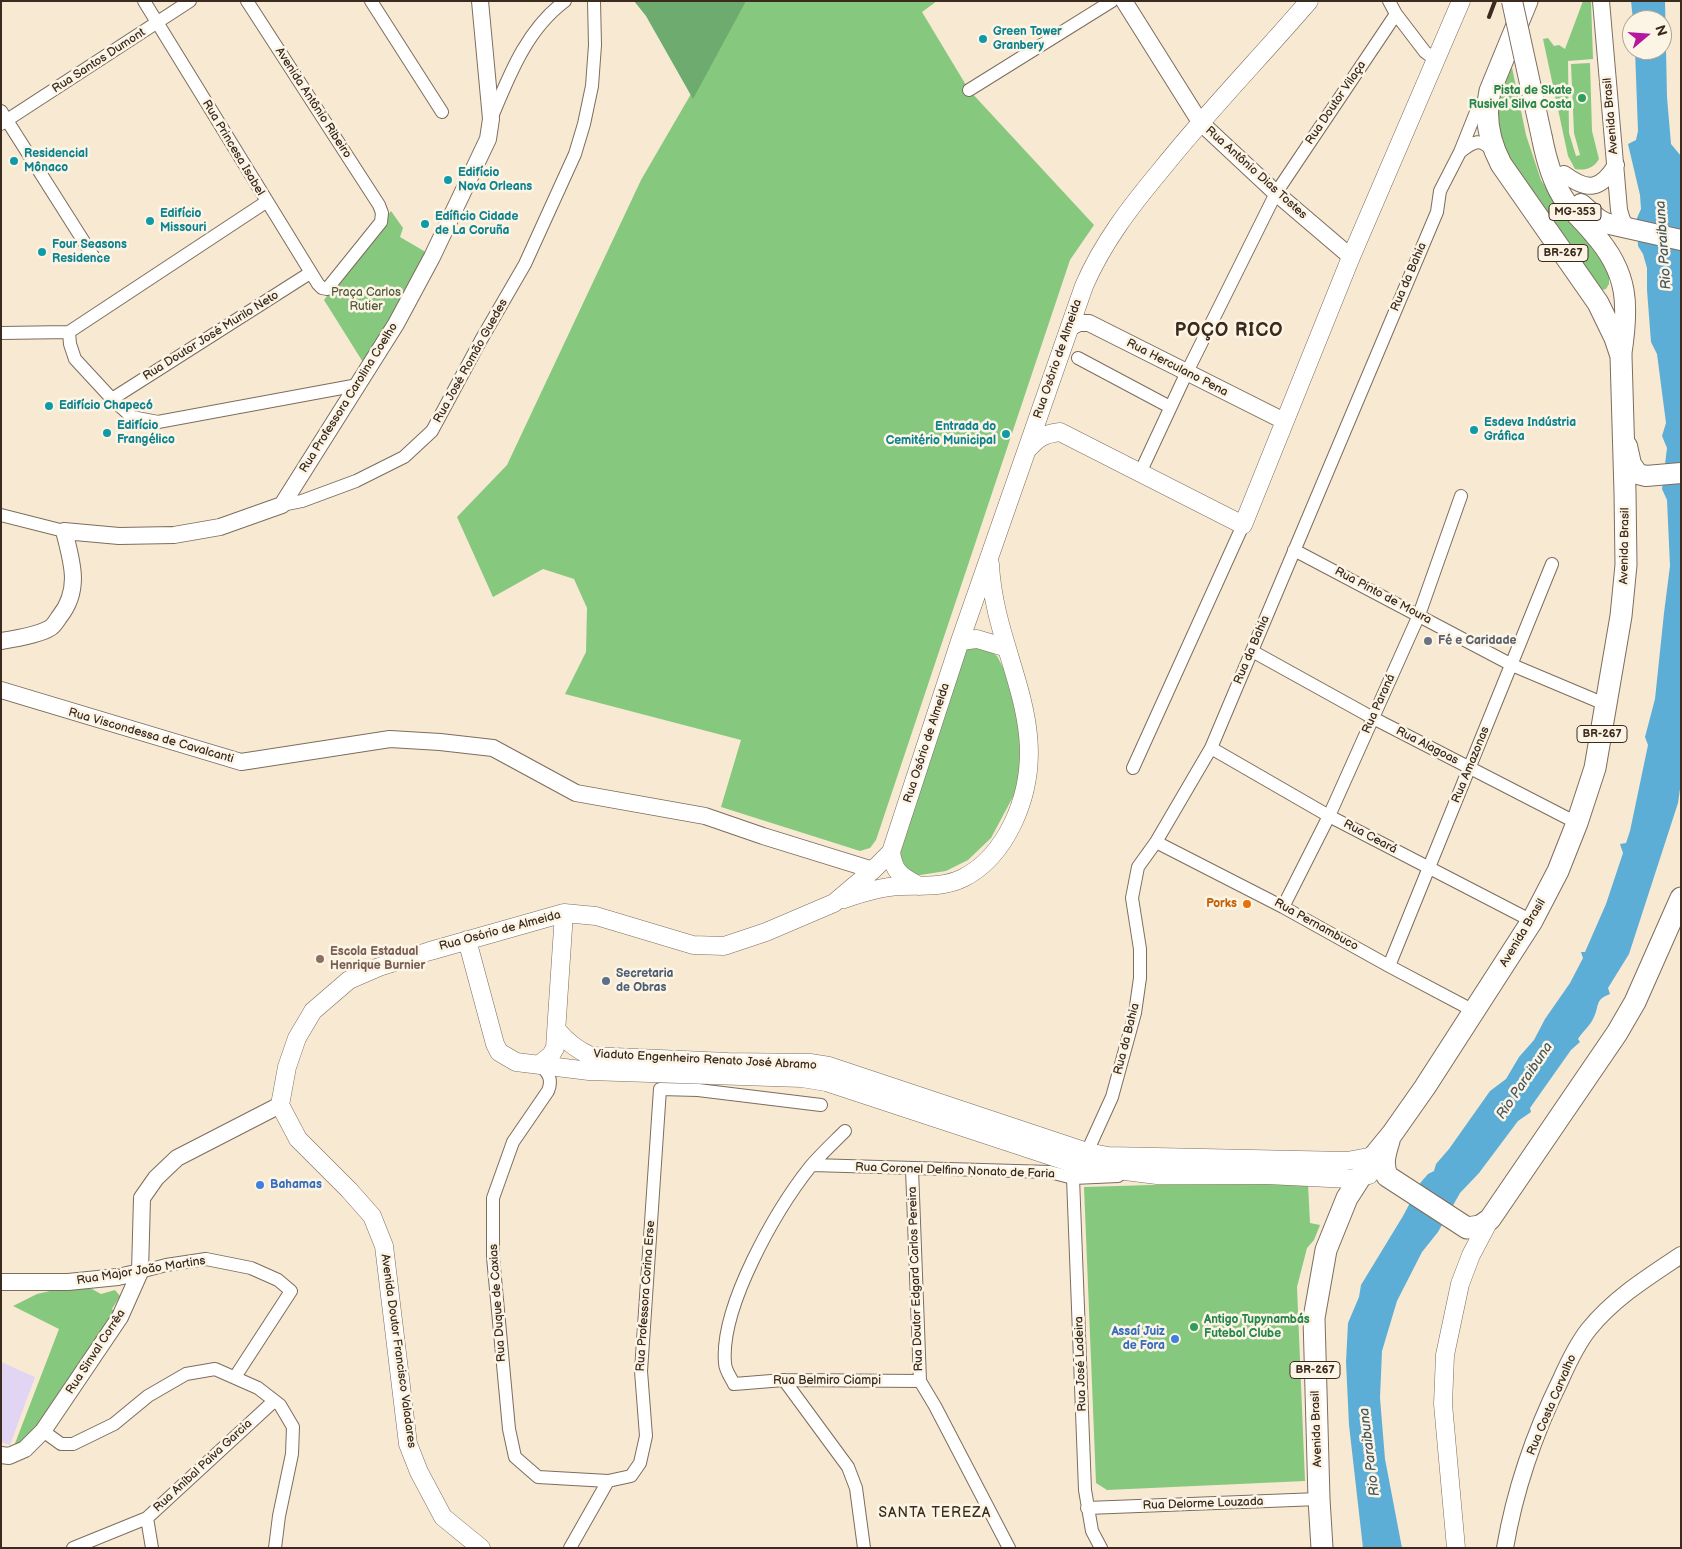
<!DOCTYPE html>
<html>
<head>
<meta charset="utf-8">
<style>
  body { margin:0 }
  #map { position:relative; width:1682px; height:1549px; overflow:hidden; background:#f8e9d3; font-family:"Balsamiq Sans",sans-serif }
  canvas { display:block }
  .frame { position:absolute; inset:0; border:2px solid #3b2a1e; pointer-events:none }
  .north { position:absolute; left:1622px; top:10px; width:50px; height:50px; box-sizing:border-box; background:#fcf5e5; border:1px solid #afa495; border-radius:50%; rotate:72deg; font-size:14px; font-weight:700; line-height:20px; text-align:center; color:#3b2a1e }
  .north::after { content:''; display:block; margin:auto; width:18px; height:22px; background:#b5179e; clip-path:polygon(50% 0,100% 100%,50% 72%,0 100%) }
</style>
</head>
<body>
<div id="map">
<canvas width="1682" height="1549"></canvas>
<div class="frame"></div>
<div class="north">N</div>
</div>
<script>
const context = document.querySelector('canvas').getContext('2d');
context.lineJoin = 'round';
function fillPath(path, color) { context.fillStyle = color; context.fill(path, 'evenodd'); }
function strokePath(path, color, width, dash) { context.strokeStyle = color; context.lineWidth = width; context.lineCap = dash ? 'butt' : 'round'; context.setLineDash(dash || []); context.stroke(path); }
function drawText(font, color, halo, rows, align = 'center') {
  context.font = font + ' "Balsamiq Sans",sans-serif'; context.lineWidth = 5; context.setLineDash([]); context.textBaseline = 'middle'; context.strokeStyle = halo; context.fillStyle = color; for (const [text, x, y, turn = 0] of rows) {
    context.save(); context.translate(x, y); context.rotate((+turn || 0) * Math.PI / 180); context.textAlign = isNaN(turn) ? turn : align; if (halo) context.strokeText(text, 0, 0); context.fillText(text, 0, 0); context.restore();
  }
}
const built = new Path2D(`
  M1,1362l34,15 -25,68 -9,-3z`);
const green = new Path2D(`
  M745,1h192l-15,11 47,78 125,135 -24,35 -194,580 -6,8 -10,3 -139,-44 20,-67 -176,-46 21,-42 1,-44 -13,-29 -31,-10 -50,28 -36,-80 50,-52 134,-285z
  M1583,1h8l2,58 -25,2 1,72 7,23 4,-1 -6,-22 -3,-69 19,-1 2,68 7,28c-5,9 -14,12 -24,10l-7,-13 -25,-117 5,-1 6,8 5,-1 6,4z
  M1510,58l16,77 15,45 11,18 52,58 5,21v7l-3,5 -4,1 -105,-148v-53z
  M391,211l12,17 -3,9 29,17 -63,113 -42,-67z
  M983,646l14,10 8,15 12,40 5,57 -7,25 -24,45 -23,22 -22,11 -32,5 -9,-3 -8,-24 2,-11 68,-189z
  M1308,1184l2,39 10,2 -6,15 -7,8 -10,39 8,194 -198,9 -11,-7 -12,-296 66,-2z
  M67,1287l25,2 9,5 14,-4 5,6 -8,13 5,5 -94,132h-9l45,-117 -46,-23 24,-12z`);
const forest = new Path2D(`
  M634,1h112l-53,98 -47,-83z`);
const water = new Path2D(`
  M1631,1h34l2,96 4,47 10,12v626l-3,21 -49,151 -21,34 2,6c-16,6 -10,12 -17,25 -3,7 -11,13 -15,20l2,3 -9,8 -41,58 1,4 -13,9 -39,52 -19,20 -22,39 -16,20 -25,49 -15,50 -2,47 5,61 17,89h-39l-14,-123 -3,-63 2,-39 11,-26 2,-12 42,-69 18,-34 7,-8 6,-3 2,-7 13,-15 41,-58 16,-12 13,-22 15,-17 11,-21 25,-36 13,-25 -2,-6h4l21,-48 17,-51 -3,-9 6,-1 4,-12 18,-86 -3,-8 10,-38 9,-86 6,-47 -3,-66 -5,-11 5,-41 -5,-12 4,-13 -9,-69 -6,-12 -4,-52v-22l-4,-14 -5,-8 -1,-28 4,-9 -1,-14 -12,-51 8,-4 2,-9 -3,-81h27v-30h-29z`);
const minor = new Path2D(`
  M144,1l174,283 4,4 5,1 54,-67 1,-9 -3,-8 -132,-204
  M371,1l71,111
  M1389,1l7,13 29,38 4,3 11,-1
  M969,90l143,-89
  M1,111l92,145
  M491,119c18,-43 35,-89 74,-118
  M1,124l189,-123
  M1460,152c14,-11 21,-15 33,0
  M69,332l1,12 5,15 37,40 20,18 26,5 200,-37
  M1,333l68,-1 197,-130
  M1078,358l92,49
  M112,399l198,-126
  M1140,473l47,-101 89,-179 120,-179
  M282,505l20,-4 54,-20 48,-24 28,-26 49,-91 44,-76 50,-110 9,-30 8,-38 3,-41 -1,-44
  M1,515l63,16
  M1294,550l218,115 95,40
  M1252,651l121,67 204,105
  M1211,748l118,68 203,105
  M1133,768l110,-243
  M1156,842l127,65 106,59 85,45
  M1283,907l46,-91 90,-201 42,-119
  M1389,966l163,-402
  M540,1064c8,9 13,15 8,27l-35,51 -20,56v59l16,172 6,28 23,20 70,4 23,-5 9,-13 6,-27 -5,-65 19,-282 38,1 123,15
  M845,1131c-12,12 -24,23 -35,36 -34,43 -90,140 -85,196 0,7 6,15 9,21l50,-4 136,1
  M1087,1152l25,-55 23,-84 5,-35v-29l-8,-51 6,-31 18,-25 55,-94 226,-536 3,-21 20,-39 16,-40 12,-13
  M812,1165l238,7 23,6 45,-2
  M912,1169l8,212 15,25 74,142
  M1073,1178l12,312 7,41 9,17
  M140,1272l26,-7 40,-6 45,9 27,12 13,11 -56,86
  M784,1380l64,87 8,21 8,60
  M43,1431l18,13h12l41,-20 34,-28 38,-22 29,-5 43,19 22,17 13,22 -1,27 -13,62 -4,32
  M1087,1508l232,-9
  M147,1518l5,30
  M73,1548l74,-30 127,-117
  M570,1548l38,-67`);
const tertiary = new Path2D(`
  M1124,1l76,121 76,71 75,64
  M1601,1l18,209 3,10 5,8
  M1564,174c23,17 36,17 52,-9
  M1069,328l10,-5h10l195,98
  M1,641c13,-2 38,-6 49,-13 4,-2 7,-8 10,-12 21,-27 12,-54 4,-85l55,5 55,-1 46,-8 62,-22 114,-181 36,-67 56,-118 3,-20 -11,-118
  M1,690l240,72 149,-23 50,3 53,6 83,45 129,23 58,20 110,34
  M1,1282h67l50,-5 22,-5
  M1,1455l8,1 16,-7 18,-18 77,-114 20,-45 2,-74 14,-20 21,-20 103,-53
  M1505,1548c10,-59 30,-116 56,-169 8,-18 16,-35 28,-50 25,-31 59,-52 92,-74`);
const secondary = new Path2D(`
  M1027,450c11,-12 16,-16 33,-18l183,93 108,-268 110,-256
  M960,641l17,-2 30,9
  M891,852c3,21 10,24 28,34
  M844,899c17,-6 37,-12 55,-13 21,-1 44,2 64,-8 22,-11 39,-32 50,-55 45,-95 -19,-167 -23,-259
  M467,940l28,104 4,8 17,10 73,9 213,7 24,4 252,83 79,10h110l83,4 19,-4
  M557,1030c10,12 20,20 34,26l137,6 82,1 19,3 258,86 21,4 239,5 27,-5
  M540,1064l11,-9 4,-7 9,-135
  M481,1548l-38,-31 -24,-45 -11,-28 -24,-198 -12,-30 -23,-26 -51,-51 -18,-34 7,-38 10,-29 16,-27 36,-31 30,-13 51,-16 134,-38 32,3 97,29 31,1 42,-14 68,-29 39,-33 18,-18 69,-211 124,-355c19,-44 47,-80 77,-116 47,-59 99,-112 148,-169
  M1456,1548l-13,-144 2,-49 15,-71 11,-29 19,-36`);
const primary = new Path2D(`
  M1542,138c4,20 9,40 20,58 8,14 22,25 32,38 35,39 35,72 27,122
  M1581,204l17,15 7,4 76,17
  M1627,446l4,18 7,10 8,2 35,-3`);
const trunk = new Path2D(`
  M1389,1141c-4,13 -7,22 -2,35l80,52 13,-2 10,-7 127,-186 18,-31 46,-104
  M1322,1548l-3,-49 -5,-181 12,-68 21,-52 27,-42 18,-22 33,-47 107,-166 26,-50 19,-48 18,-55 26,-152 5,-51 -1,-73 -4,-136 -6,-18 -17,-35 -97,-139c-12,-23 -17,-47 -11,-73l37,-90`);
const rail = new Path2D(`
  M1489,17l6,-16`);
const primaryBridge = new Path2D(`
  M1512,1l30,137`);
const markers = [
  [983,39,5,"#0f9aa8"],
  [1582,98,5,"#2e9e5b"],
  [14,161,5,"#0f9aa8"],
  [448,180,5,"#0f9aa8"],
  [150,221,5,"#0f9aa8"],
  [425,224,5,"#0f9aa8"],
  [42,252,5,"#0f9aa8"],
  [49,406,5,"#0f9aa8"],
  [1474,430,5,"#0f9aa8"],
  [107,433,5,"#0f9aa8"],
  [1006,434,5,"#0f9aa8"],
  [1428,641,5,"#6b7280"],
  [1247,904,5,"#e8710a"],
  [320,959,5,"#8d6e63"],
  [606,981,5,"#5c6f8a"],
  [260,1185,5,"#3f7fe0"],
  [1194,1327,5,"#2e9e5b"],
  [1175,1339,5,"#3f7fe0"]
];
const shields = [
  [1575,212,52],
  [1563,253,50],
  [1602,734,50],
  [1315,1370,50]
];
const shieldNames = [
  ["MG-353",1575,212],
  ["BR-267",1563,253],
  ["BR-267",1602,734],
  ["BR-267",1315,1370]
];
const cultureNames = [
  ["Green Tower",993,32],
  ["Granbery",993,46],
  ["Residencial",24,154],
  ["Mônaco",24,168],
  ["Edifício",458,173],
  ["Nova Orleans",458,187],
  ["Edifício",160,214],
  ["Missouri",160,228],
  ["Edíficio Cidade",435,217],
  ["de La Coruña",435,231],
  ["Four Seasons",52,245],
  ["Residence",52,259],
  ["Edifício Chapecó",59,406],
  ["Esdeva Indústria",1484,423],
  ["Gráfica",1484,437],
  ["Edifício",117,426],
  ["Frangélico",117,440],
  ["Entrada do",996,427,"right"],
  ["Cemitério Municipal",996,441,"right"]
];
const streetNames = [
  ["Rua Santos Dumont",99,61,-33],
  ["Avenida Antônio Ribeiro",313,103,57],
  ["Rua Doutor Vilaça",1336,103,-56],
  ["Avenida Brasil",1611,116,-95],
  ["Rua Princesa Isabel",233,148,59],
  ["Rua Antônio Dias Tostes",1256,173,42],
  ["Rua da Bahia",1409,277,-67],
  ["Rua Doutor José Murilo Neto",211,336,-32],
  ["Rua Osório de Almeida",1058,359,-71],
  ["Rua José Romão Guedes",471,361,-61],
  ["Rua Herculano Pena",1177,368,27],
  ["Rua Professora Carolina Coelho",349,398,-58],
  ["Avenida Brasil",1625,546,-89],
  ["Rua Pinto de Moura",1383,596,28],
  ["Rua da Bahia",1252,650,-67],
  ["Rua Paraná",1379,704,-66],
  ["Rua Viscondessa de Cavalcanti",151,736,16],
  ["Rua Osório de Almeida",927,743,-72],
  ["Rua Alagoas",1427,746,27],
  ["Rua Amazonas",1471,765,-68],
  ["Rua Ceará",1370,837,28],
  ["Rua Pernambuco",1316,925,29],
  ["Rua Osório de Almeida",500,931,-15],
  ["Avenida Brasil",1523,933,-59],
  ["Rua da Bahia",1127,1039,-76],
  ["Viaduto Engenheiro Renato José Abramo",705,1060,3],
  ["Rua Coronel Delfino Nonato de Faria",955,1171,2],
  ["Rua Major João Martins",141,1271,-9],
  ["Rua Doutor Edgard Carlos Pereira",916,1279,-92],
  ["Rua Professora Corina Erse",646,1296,-86],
  ["Rua Duque de Caxias",498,1303,-94],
  ["Avenida Doutor Francisco Valadares",398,1351,82],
  ["Rua Sinval Corrêa",96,1352,-57],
  ["Rua José Ladeira",1081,1364,-92],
  ["Rua Belmiro Ciampi",827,1381],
  ["Rua Costa Carvalho",1552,1405,-67],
  ["Avenida Brasil",1317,1429,-92],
  ["Rua Aníbal Paiva Garcia",203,1466,-43],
  ["Rua Delorme Louzada",1203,1504,-2]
];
const leisureNames = [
  ["Pista de Skate",1572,91],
  ["Rusivel Silva Costa",1572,105],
  ["Antigo Tupynambás",1204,1320,"left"],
  ["Futebol Clube",1204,1334,"left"]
];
const parkNames = [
  ["Praça Carlos",366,293],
  ["Rutier",366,307]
];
const worshipNames = [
  ["Fé e Caridade",1438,641]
];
const foodNames = [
  ["Porks",1237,904]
];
const educationNames = [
  ["Escola Estadual",330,952],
  ["Henrique Burnier",330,966]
];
const serviceNames = [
  ["Secretaria",616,974],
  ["de Obras",616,988]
];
const shopNames = [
  ["Bahamas",270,1185],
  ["Assaí Juiz",1165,1332,"right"],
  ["de Fora",1165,1346,"right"]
];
const waterNames = [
  ["Rio Paraibuna",1664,245,-94],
  ["Rio Paraibuna",1525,1081,-56],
  ["Rio Paraibuna",1370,1452,-97]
];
const neighbourhoodNames = [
  ["SANTA TEREZA",935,1513]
];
const districtNames = [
  ["POÇO RICO",1229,331]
];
fillPath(built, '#e2d4f3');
fillPath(green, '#87c87f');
fillPath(forest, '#6dac6e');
fillPath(water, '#5caed7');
strokePath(minor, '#7d6d5d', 14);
strokePath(tertiary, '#7d6d5d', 18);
strokePath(secondary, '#7d6d5d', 19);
strokePath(primary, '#7d6d5d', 22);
strokePath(trunk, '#7d6d5d', 23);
strokePath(minor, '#fff', 12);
strokePath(tertiary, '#fff', 16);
strokePath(secondary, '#fff', 18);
strokePath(primary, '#fff', 20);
strokePath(trunk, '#fff', 21);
strokePath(rail, '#3b2a1e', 4);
strokePath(primaryBridge, '#7d6d5d', 22, []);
strokePath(primaryBridge, '#fff', 20);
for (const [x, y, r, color] of markers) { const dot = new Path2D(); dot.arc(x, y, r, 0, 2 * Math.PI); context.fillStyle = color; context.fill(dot); strokePath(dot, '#fcf5e5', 2); }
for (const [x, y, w] of shields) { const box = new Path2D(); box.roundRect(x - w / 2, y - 8.5, w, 17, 4); context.fillStyle = '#fcf5e5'; context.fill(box); strokePath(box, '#3b2a1e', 1); }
drawText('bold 11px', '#3b2a1e', null, shieldNames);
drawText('bold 12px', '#0d838f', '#fcf5e5', cultureNames, 'left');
drawText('12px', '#3b2a1e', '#fcf5e5', streetNames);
drawText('bold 12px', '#27864d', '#fcf5e5', leisureNames, 'right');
drawText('12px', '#52593b', '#fcf5e5', parkNames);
drawText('bold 12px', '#5b616d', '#fcf5e5', worshipNames, 'left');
drawText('bold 12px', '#c56008', '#fcf5e5', foodNames, 'right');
drawText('bold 12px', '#785e54', '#fcf5e5', educationNames, 'left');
drawText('bold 12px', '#4e5e75', '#fcf5e5', serviceNames, 'left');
drawText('bold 12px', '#366cbe', '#fcf5e5', shopNames, 'left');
drawText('italic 14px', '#47585f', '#fcf5e5', waterNames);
context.letterSpacing = '1px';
drawText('14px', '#3b2a1e', '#fcf5e5', neighbourhoodNames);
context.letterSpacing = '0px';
context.letterSpacing = '1px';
drawText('bold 18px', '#3b2a1e', '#fcf5e5', districtNames);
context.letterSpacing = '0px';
</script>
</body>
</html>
